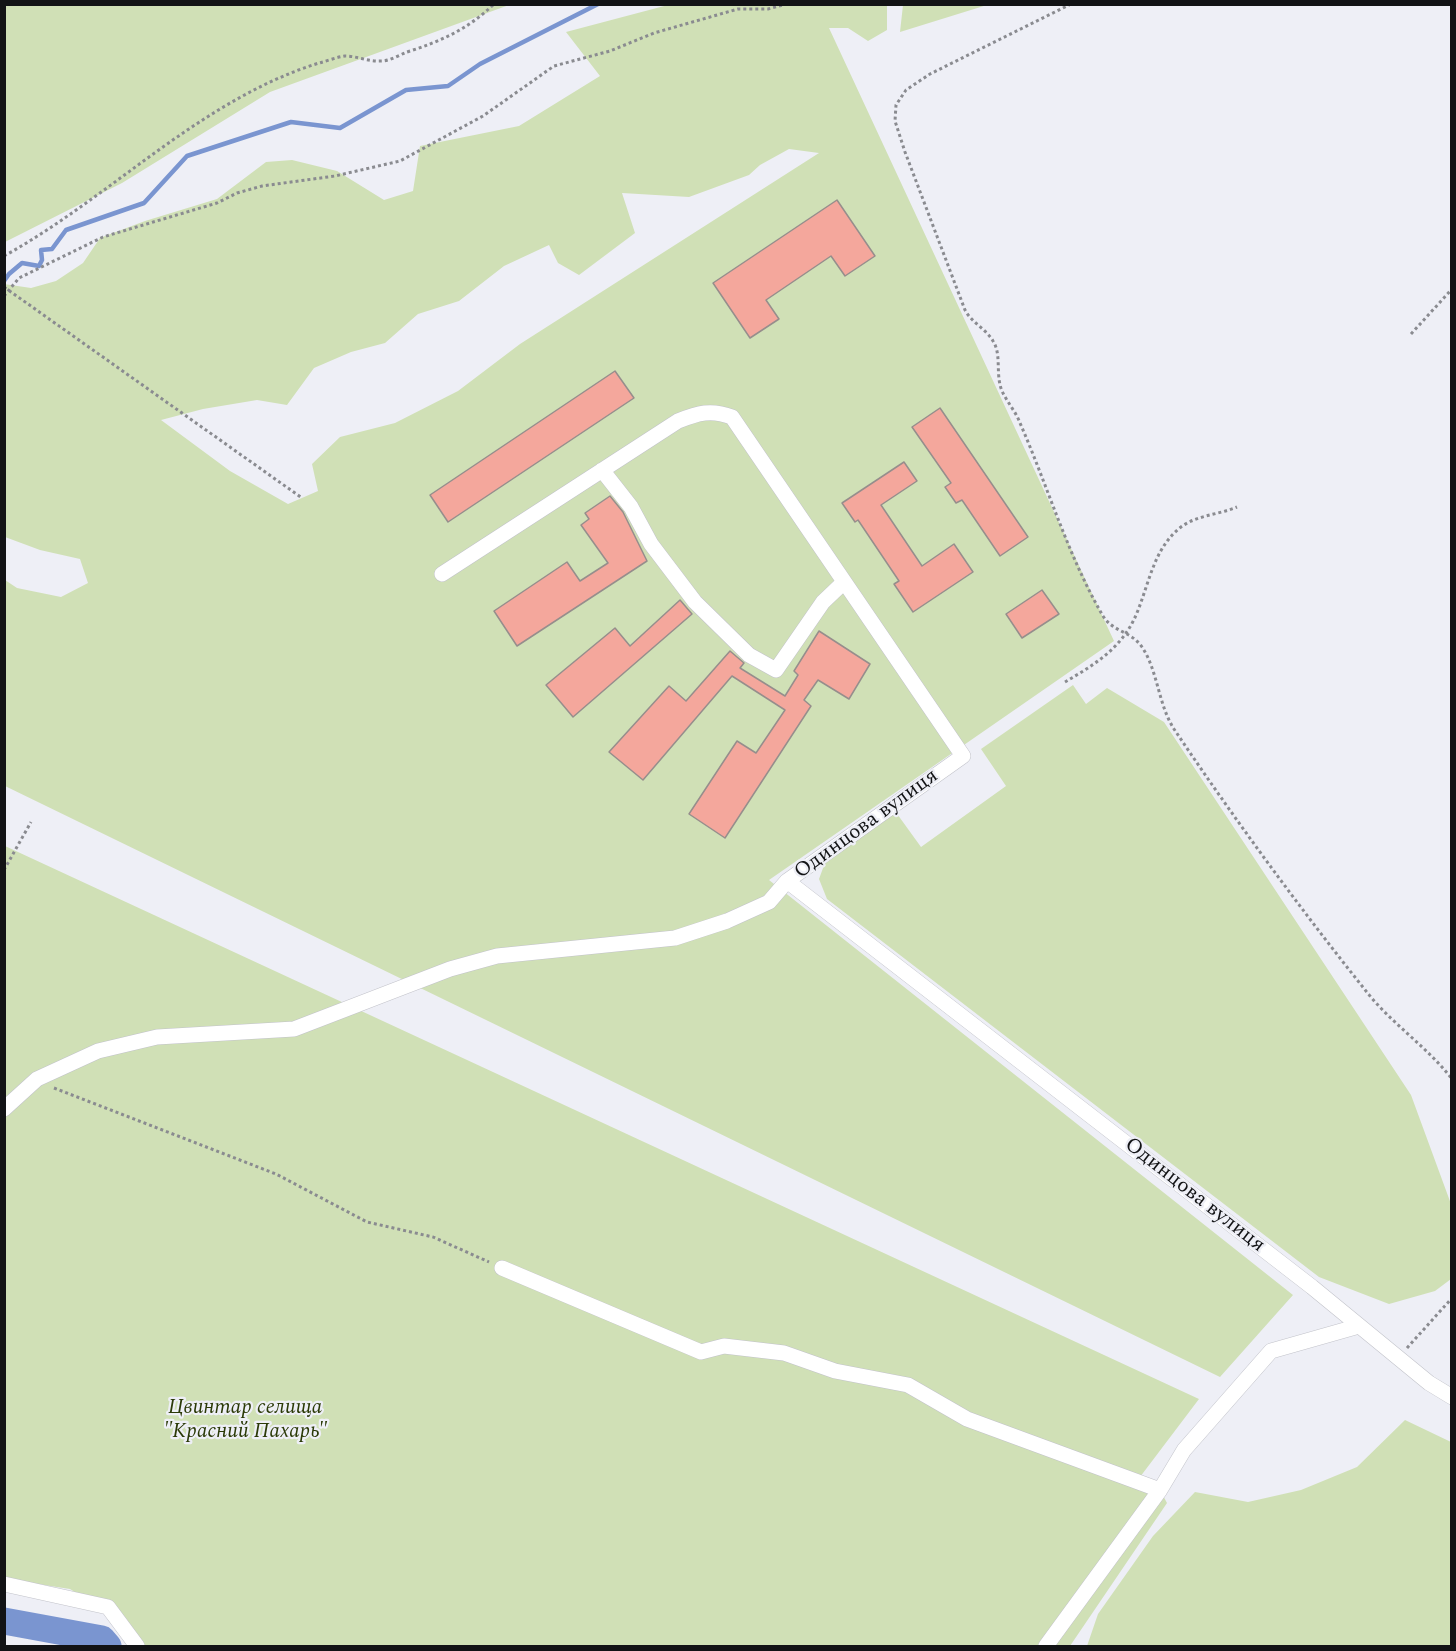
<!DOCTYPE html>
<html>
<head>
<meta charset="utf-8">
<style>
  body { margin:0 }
  #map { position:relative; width:1456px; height:1651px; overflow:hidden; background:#eeeff6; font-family:Spectral,serif }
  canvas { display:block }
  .frame { position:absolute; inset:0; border:6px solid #121315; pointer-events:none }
</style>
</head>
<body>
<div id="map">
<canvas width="1456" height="1651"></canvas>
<div class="frame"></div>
</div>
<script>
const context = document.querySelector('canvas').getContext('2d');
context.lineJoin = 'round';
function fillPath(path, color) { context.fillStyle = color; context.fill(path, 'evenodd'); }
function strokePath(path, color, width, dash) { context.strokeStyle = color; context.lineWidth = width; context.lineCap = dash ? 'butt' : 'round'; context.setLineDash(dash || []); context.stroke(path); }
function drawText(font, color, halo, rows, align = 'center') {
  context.font = font + ' Spectral,serif'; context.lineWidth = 4.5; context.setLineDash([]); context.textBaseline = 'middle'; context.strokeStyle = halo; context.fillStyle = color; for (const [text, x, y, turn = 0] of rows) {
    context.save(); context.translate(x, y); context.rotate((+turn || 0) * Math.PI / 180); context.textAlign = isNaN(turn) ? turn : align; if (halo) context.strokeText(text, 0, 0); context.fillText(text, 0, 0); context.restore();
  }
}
const green = new Path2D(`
  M5,4h504v1l-239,87 -148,91 -117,59z
  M668,5h219v25l-19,11 -20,-13h-19l285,613 -345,239 524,415 -73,82 -1215,-591v-206l12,8 44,9 27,-14 -8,-24 -40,-9 -35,-13 -1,-253 27,4 25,-7 27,-18 17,-25 45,-17 72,-22 49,-37 26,-2 45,11 47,29 29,-9 7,-45 99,-20 81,-50 -34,-44zM789,149l30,4 -299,191 -62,47 -63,32 -55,14 -28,27 6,27 -30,13 -58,-33 -69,-51 42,-11 54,-9 30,5 27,-37 37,-16 34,-9 33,-29 41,-13 45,-35 45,-21 9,18 21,12 56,-42 -13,-40 67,4 60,-22 11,-10z
  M903,5v-1l84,1 -87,27z
  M1073,685l13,19 21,-16 57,34 247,373 40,109v75l-16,12 -46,13 -70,-27 -492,-378 -8,-20 7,-19 69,-49 26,36 85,-61 -25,-37z
  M5,846l1194,553 -62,82 23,9 7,13 -97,143h-931l-25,-29 -44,-28 -65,-10z
  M1405,1420l46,22v204h-364l11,-32 55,-78 42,-44 53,10 53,-12 56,-23z`);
const stream = new Path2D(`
  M4,281l5,-7 13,-11 17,3 3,-6 -1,-10 11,-1 14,-19 78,-27 43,-47 104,-34 49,6 66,-38 42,-4 32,-22 118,-60`);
const river = new Path2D(`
  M4,1621l98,18 6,7`);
const building = new Path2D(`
  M837,200l38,56 -30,20 -14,-20 -65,44 13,19 -29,19 -37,-55z
  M615,371l19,27 -186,124 -18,-27z
  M940,408l88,129 -28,19 -38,-56 -6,3 -11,-16 6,-4 -39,-56z
  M904,462l13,19 -36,24 41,61 32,-22 19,28 -60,40 -19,-28 5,-3 -41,-61 -3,2 -13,-19z
  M610,496l13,16 24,49 -130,85 -23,-35 73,-49 13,19 28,-18 -27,-38 8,-6 -4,-6z
  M1042,590l17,24 -37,24 -16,-24z
  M680,600l12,14 -119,103 -27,-32 69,-57 15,18z
  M819,631l51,33 -21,35 -31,-19 -14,20 7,6 -86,132 -36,-24 48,-73 19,12 29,-43 -53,-34 -89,104 -34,-28 60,-66 17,15 44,-50 14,12 -4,5 45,28 13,-21 -4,-4z`);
const path = new Path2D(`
  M1071,4l-141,70 -24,16 -10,15 -1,16 10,31 60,158c7,13 21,19 28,31 9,14 2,33 9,50 5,11 14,21 18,32 28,64 48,133 83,193 10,16 28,15 39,31 16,24 16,57 32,82 61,91 127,181 196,267 25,30 58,52 82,83
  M4,256c107,-59 196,-156 315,-193 8,-2 18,-6 26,-7 12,0 24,6 36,5 9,0 18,-6 26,-9 34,-11 60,-22 87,-48
  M4,287l298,211
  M4,296l15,-18 84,-41 114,-34 20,-10 25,-7 73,-10 65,-15 83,-45 71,-50 56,-15 44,-18 84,-24h30l19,-5
  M1411,334l41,-45
  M1065,682c22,-13 46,-27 61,-49 22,-30 21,-80 55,-106 16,-12 37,-12 56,-20
  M4,870l27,-48
  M54,1088l222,86 91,48 66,15 56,25
  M1407,1348l45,-50`);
const minor = new Path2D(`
  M602,470l29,37 20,37 44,58 54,53 27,15 47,-68 21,-20
  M442,574l236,-153c20,-8 33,-12 54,-4l231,339 -176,125 525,406 117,96 23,14
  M4,1109l33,-30 61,-28 59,-14 137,-8 156,-60 47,-13 178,-18 52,-17 42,-19 18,-21
  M502,1268l199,84 23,-6 60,7 51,18 73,14 59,34 193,71
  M4,1584l104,23 29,39
  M1046,1646l114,-156 24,-40 87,-99 88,-25`);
const streetNames = [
  ["Одинцова вулиця",867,825,-36],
  ["Одинцова вулиця",1194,1196,38]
];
const parkNames = [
  ["Цвинтар селища",245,1409],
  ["\"Красний Пахарь\"",245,1433]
];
fillPath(green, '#d0e0b6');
strokePath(stream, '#7a95d0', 4.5);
strokePath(river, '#7a95d0', 27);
fillPath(building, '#f4a79c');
strokePath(building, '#968e8c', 1.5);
strokePath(minor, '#c2c3ca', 16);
strokePath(path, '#8a8b90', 3, [3, 3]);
strokePath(minor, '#fff', 15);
drawText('21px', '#121315', '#eeeff6', streetNames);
drawText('italic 21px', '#2b3a07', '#eeeff6', parkNames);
</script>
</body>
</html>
